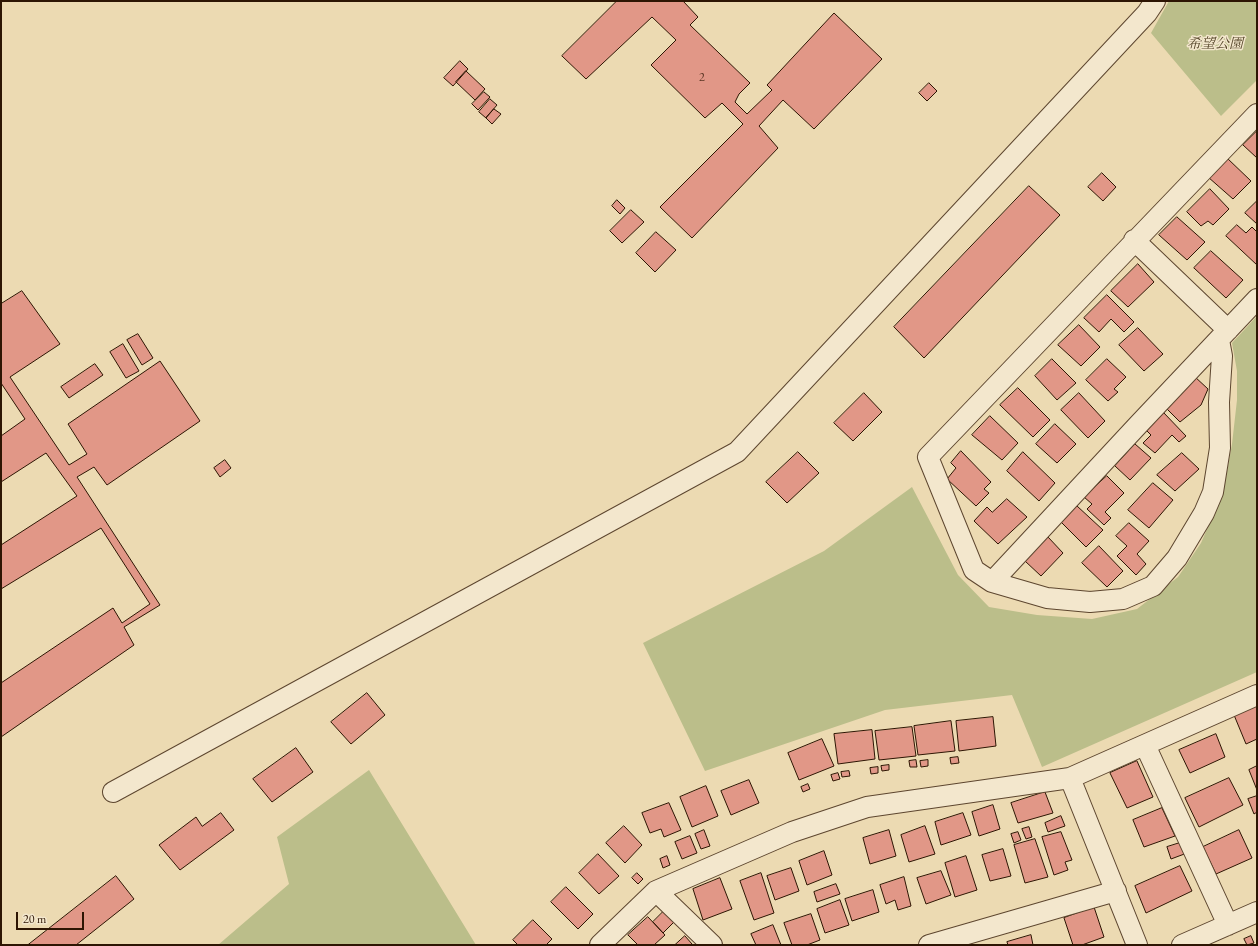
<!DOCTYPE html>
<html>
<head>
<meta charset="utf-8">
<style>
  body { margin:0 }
  #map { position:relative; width:1258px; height:946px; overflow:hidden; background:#ecdab2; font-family:"EB Garamond",serif }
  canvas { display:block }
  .frame { position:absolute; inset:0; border:2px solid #2d1503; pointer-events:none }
  .scale { position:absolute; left:16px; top:912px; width:68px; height:18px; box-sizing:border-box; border:2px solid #2d1503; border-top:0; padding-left:5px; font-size:12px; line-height:14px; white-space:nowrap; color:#2d1503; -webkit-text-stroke:3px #f3e7cd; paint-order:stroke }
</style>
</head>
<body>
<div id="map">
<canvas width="1258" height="946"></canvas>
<div class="frame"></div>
<div class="scale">20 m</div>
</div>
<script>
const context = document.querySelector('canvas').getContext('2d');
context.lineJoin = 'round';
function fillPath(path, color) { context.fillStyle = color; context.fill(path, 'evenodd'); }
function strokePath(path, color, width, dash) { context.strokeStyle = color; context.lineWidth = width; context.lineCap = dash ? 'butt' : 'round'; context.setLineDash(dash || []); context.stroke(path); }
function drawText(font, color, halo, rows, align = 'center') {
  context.font = font + ' "EB Garamond","Noto Serif JP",serif'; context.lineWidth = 3; context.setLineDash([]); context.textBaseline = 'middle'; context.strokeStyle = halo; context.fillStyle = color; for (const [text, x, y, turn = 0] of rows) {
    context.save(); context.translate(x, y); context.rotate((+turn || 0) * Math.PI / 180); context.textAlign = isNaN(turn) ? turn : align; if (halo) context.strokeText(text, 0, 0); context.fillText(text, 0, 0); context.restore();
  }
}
const green = new Path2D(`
  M1169,1h88v79l-36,36 -70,-83z
  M1257,316v356l-215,95 -30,-72 -127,15 -180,61 -62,-128 181,-92 88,-64 46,88 31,32 48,8 55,4 45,-10 41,-32 23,-34 16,-37 9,-29 6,-33 5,-44v-29l-5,-28z
  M369,770l107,175h-258l71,-61 -12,-47z`);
const building = new Path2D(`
  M617,1h66l15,16 -8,8 60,58 -11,11 -4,8 12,12 25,-24 -5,-5 67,-72 48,46 -68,70 -31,-29 -24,26 19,22 -86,90 -32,-31 83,-83 -21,-21 -17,15 -54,-53 25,-25 -24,-23 -66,62 -24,-23z
  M460,61l8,8 -15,17 -9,-8z
  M466,71l19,18 -10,11 -19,-18z
  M929,83l8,8 -10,10 -8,-8z
  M484,92l6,5 -12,13 -6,-6z
  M490,99l7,6 -11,13 -7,-6z
  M494,109l7,5 -9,10 -6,-6z
  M1257,131v27l-14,-13z
  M1227,158l24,23 -18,18 -25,-22z
  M1102,173l14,14 -13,14 -15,-14z
  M1029,186l31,29 -136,143 -30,-31z
  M1210,189l19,20 -16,16 -5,-4 -7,5 -14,-14z
  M617,200l8,8 -5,6 -8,-8z
  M1257,201v23l-12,-11z
  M631,210l13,12 -22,21 -12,-12z
  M1177,217l28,25 -18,18 -28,-25z
  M1237,225l9,8 6,-6 5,5v33l-31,-29z
  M656,232l20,18 -21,22 -19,-19z
  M1211,251l32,29 -17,18 -32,-30z
  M1138,264l16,18 -26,25 -17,-16z
  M22,291l38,53 -50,33 59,88 18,-11 -19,-30 92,-63 40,60 -93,64 -13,-18 -17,10 83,128 -36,22 10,18 -133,92v-54l112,-75 9,15 28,-19 -49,-76 -100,61v-44l76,-49 -31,-43 -45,29v-46l24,-17 -24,-36v-79z
  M1107,295l27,27 -10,10 -13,-13 -12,13 -15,-14z
  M1079,325l21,22 -19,19 -23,-21z
  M1138,328l25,26 -19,17 -25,-26z
  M138,334l15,24 -11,7 -15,-25z
  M123,344l16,27 -13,7 -16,-26z
  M1052,359l24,24 -19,17 -22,-24z
  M1107,359l19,18 -12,12 4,3 -10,9 -22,-21z
  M95,364l8,11 -34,23 -8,-11z
  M1194,376l14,13 -7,16 -21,17 -16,-16z
  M1018,388l32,32 -17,17 -33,-32z
  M864,393l18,19 -29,29 -19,-18z
  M1079,393l26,28 -17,17 -27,-28z
  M1163,412l23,24 -7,6 -7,-7 -17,18 -12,-10 8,-8 -5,-5z
  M990,416l28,27 -16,17 -30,-25z
  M1055,424l21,20 -19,19 -21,-19z
  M1135,444l16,14 -21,22 -15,-14z
  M961,451l30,31 -7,7 5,4 -13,13 -29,-27 9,-11 -5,-5z
  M798,452l21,21 -32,30 -21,-21z
  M1023,452l32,31 -16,18 -32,-30z
  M1182,453l17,16 -24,22 -18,-16z
  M225,460l6,8 -11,9 -6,-9z
  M1107,476l17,17 -19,19 6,6 -7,7 -17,-16 5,-5 -8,-7z
  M1153,483l20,17 -24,28 -21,-18z
  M1007,499l20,18 -29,27 -24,-23 13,-14 5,5z
  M1077,506l26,24 -17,17 -25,-25z
  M1129,523l20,18 -12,13 9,10 -10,11 -19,-19 10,-10 -11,-10z
  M1048,537l15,16 -22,23 -16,-15z
  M1099,546l24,25 -16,16 -25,-24z
  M367,693l18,22 -34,29 -20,-22z
  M1257,705v34l-11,5 -12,-29z
  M993,717l3,29 -37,5 -3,-30z
  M951,721l4,30 -37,4 -4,-29z
  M912,727l4,29 -37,4 -4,-29z
  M872,730l3,29 -37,5 -4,-30z
  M1216,734l9,23 -35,16 -11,-23z
  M822,739l12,27 -35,14 -11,-27z
  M296,748l17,24 -41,30 -19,-23z
  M958,757l1,6 -8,1 -1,-6z
  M916,760l1,7h-7l-1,-6z
  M928,760v6l-7,1 -1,-6z
  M1137,761l16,36 -26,11 -17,-35z
  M889,765v5l-7,1 -1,-5z
  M1257,766v24l-8,-20z
  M878,767v6l-7,1 -1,-6z
  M849,771l1,5 -8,1 -1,-5z
  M838,773l2,6 -7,2 -2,-6z
  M1229,778l14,27 -44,22 -14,-29z
  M749,780l10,23 -28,12 -10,-24z
  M808,784l2,5 -7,3 -2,-5z
  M706,786l12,30 -26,11 -12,-30z
  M1045,792l8,21 -35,10 -7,-20z
  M1257,796v16l-3,2 -6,-15z
  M669,803l12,27 -17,7 -3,-8 -11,4 -8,-20z
  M993,805l7,24 -21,7 -7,-24z
  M1162,808l13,28 -31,11 -11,-27z
  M221,813l13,17 -54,40 -21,-25 37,-28 6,9z
  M963,813l8,22 -30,10 -6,-23z
  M1061,816l4,10 -17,6 -3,-9z
  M624,826l18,19 -17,18 -19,-20z
  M925,826l10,28 -26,8 -8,-27z
  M1029,827l3,10 -6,2 -4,-10z
  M704,830l6,16 -9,3 -6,-15z
  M889,830l7,26 -26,8 -7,-26z
  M1239,830l13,28 -36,16 -13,-27z
  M1018,832l3,8 -7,3 -3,-9z
  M1061,832l11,28 -7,2 3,8 -14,5 -12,-38z
  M690,836l7,17 -15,6 -7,-17z
  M1035,839l13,38 -23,6 -11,-38z
  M1183,842l4,11 -16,6 -4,-12z
  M1003,849l8,27 -21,5 -8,-26z
  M824,851l8,24 -25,10 -8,-24z
  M598,854l21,22 -20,18 -20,-21z
  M667,856l3,9 -7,3 -3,-9z
  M966,856l11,34 -22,7 -10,-34z
  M1180,866l12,25 -46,22 -11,-27z
  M791,868l8,23 -24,9 -8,-24z
  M941,871l10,24 -25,9 -9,-26z
  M637,873l6,6 -5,5 -6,-6z
  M761,873l13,40 -20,7 -14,-39z
  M116,876l18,23 -58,46h-48z
  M904,877l7,29 -13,4 -3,-10 -9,4 -6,-19z
  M720,878l12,31 -29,11 -10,-31z
  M836,884l4,10 -23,8 -3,-10z
  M566,887l27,27 -15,15 -27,-27z
  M873,890l6,22 -27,9 -7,-22z
  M840,900l9,25 -24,8 -8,-24z
  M1094,907l10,30 -22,8h-9l-9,-27z
  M664,911l10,11 -11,11 -10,-11z
  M811,914l9,26 -13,5h-15l-8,-22z
  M648,917l17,18 -11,10h-16l-10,-10z
  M533,920l19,19 -6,6h-28l-5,-5z
  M773,925l8,20h-25l-5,-11z
  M1031,935l2,10h-25l-1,-3z
  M685,936l7,8 -1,1h-16z
  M1251,936l3,7 -7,2 -3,-6z`);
const street = new Path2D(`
  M1134,240l94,90
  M1219,340l3,16 -3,46 1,46 -7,44 -9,21 -27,45 -24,28 -30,13 -33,3 -43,-4 -55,-16 -18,-12 -46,-113 329,-343
  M992,582l146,-157 119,-126
  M1145,745l83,180
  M1070,778l67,167
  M113,792l624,-340 410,-439 8,-12
  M656,891l56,54
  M600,945l56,-54 136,-59 75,-25 203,-29 187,-83
  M929,945l187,-54
  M1182,945l75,-33`);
const numberNames = [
  ["2",702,78]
];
const parkNames = [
  ["希望公園",1215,44]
];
fillPath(green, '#bbbe8a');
fillPath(building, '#e19787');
strokePath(building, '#2d1503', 1);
strokePath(street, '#5d462f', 22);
strokePath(street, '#f3e7cd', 20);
drawText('12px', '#5a3624', null, numberNames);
drawText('italic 14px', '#58482c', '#f3e7cd', parkNames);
</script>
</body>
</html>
